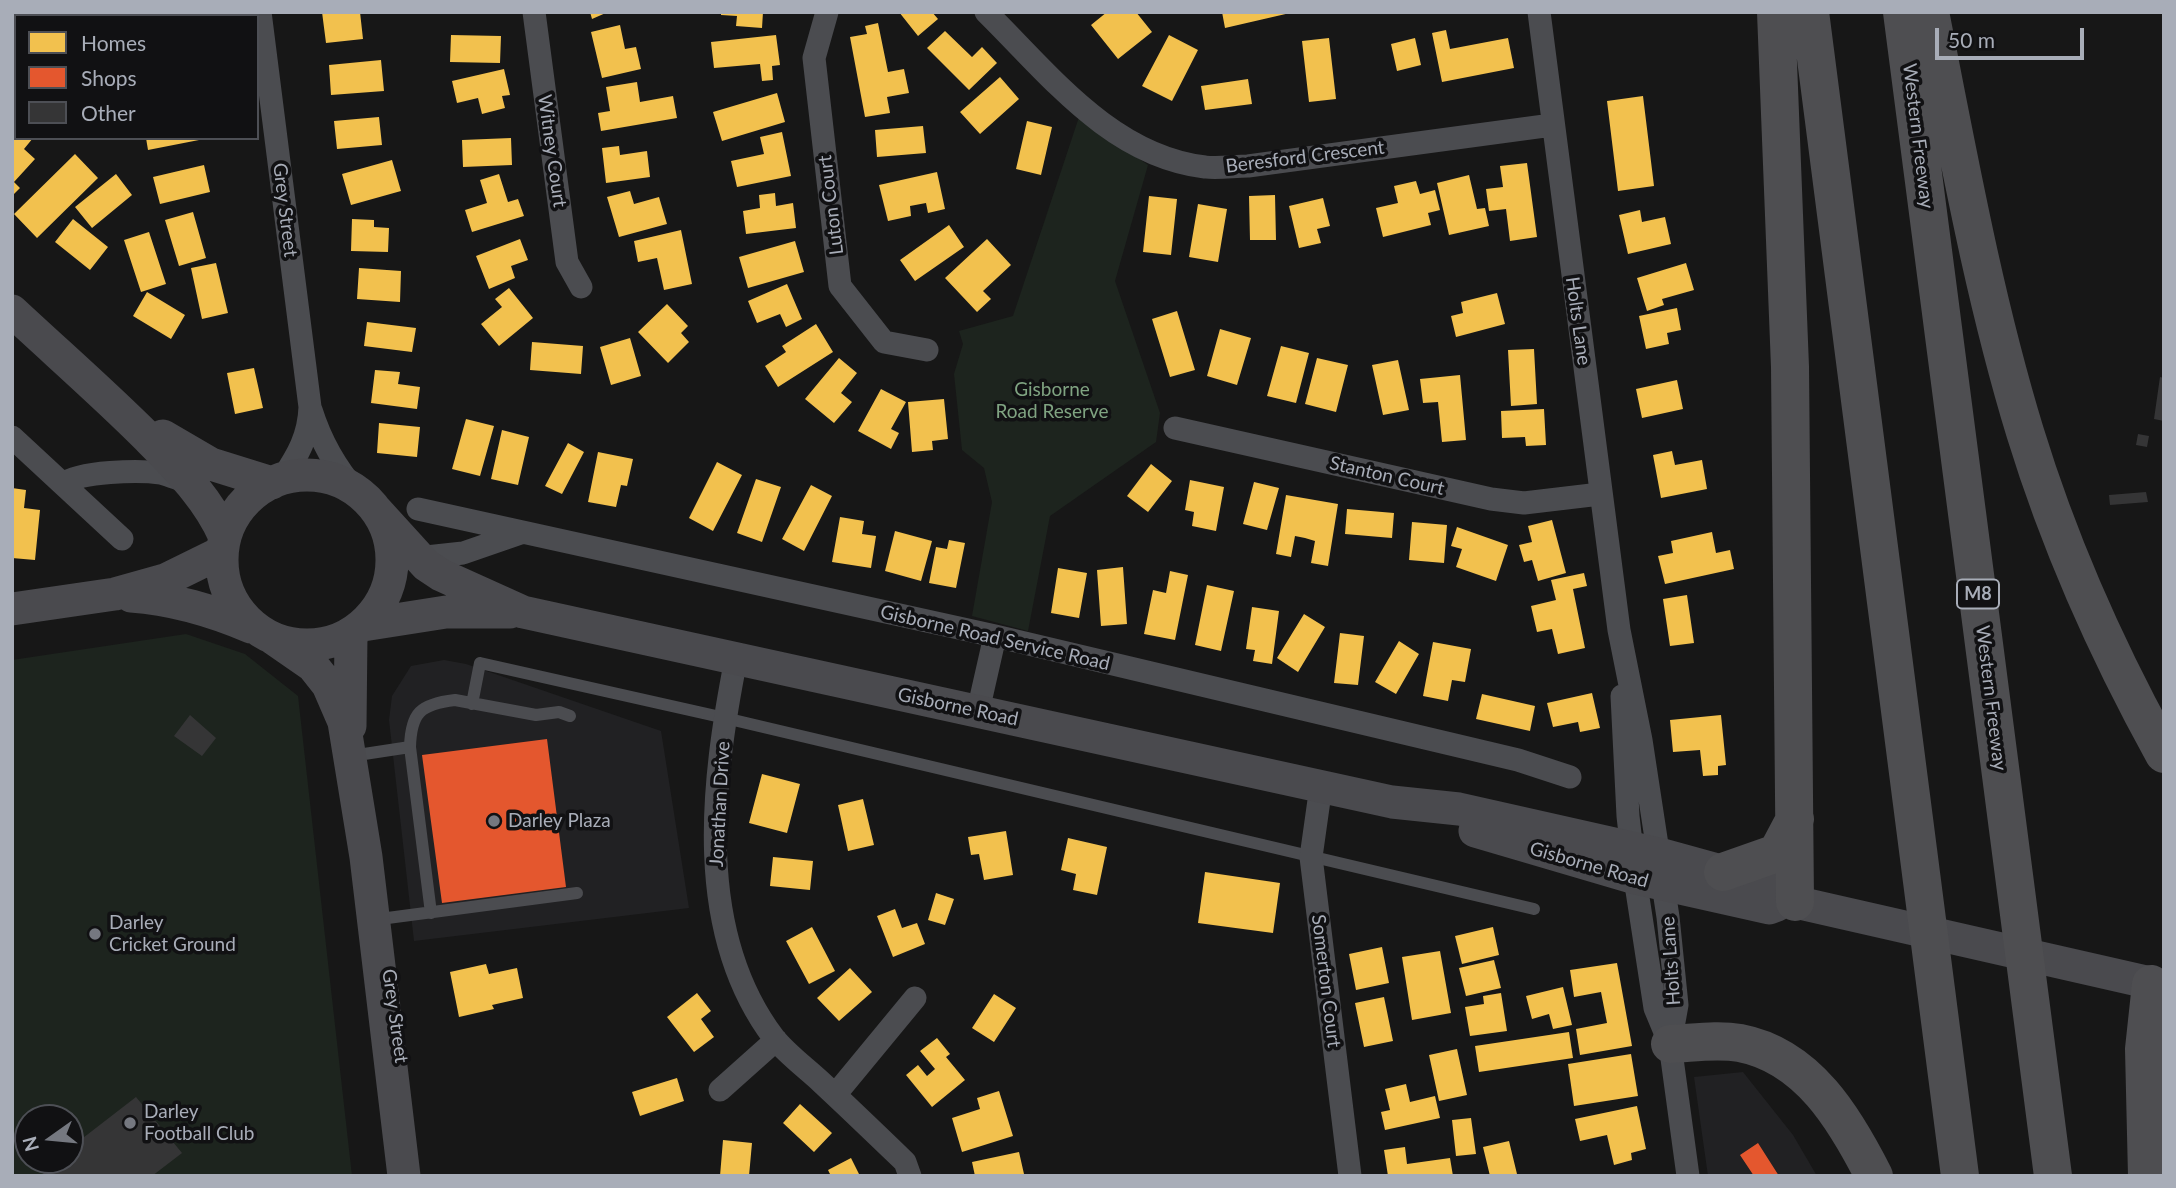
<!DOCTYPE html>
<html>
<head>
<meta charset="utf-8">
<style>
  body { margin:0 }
  #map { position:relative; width:2176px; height:1188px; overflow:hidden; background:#171717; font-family:Lato,sans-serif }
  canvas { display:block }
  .frame { position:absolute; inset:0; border:14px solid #a8adb8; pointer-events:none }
  .legend { position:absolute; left:14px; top:14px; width:245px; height:126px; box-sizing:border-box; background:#111113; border:2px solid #4d4f55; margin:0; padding:9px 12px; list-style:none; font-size:21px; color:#a8adb8 }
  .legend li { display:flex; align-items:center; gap:14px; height:35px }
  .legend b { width:35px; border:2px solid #4d4f55 }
  .north { position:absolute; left:14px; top:1104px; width:70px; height:70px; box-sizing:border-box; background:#111113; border:2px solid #4d4f55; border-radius:50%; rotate:255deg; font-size:19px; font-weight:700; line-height:28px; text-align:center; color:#a8adb8 }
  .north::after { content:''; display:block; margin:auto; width:24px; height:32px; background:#757880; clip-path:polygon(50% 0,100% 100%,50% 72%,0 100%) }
  .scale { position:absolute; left:1935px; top:28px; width:149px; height:32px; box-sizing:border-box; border:4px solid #a8adb8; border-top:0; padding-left:9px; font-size:21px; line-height:24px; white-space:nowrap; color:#a8adb8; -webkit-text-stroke:5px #111113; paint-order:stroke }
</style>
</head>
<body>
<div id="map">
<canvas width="2176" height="1188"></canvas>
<div class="frame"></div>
<ul class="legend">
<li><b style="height:19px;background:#f2c14e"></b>Homes</li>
<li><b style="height:19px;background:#e4572e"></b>Shops</li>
<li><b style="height:19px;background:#353536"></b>Other</li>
</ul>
<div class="north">N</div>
<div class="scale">50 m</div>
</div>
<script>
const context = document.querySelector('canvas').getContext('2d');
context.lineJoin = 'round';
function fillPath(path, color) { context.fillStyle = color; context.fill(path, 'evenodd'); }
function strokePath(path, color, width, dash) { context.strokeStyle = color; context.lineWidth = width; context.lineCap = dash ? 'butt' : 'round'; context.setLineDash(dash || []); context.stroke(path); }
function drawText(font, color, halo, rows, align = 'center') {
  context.font = font + ' Lato,sans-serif'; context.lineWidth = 7; context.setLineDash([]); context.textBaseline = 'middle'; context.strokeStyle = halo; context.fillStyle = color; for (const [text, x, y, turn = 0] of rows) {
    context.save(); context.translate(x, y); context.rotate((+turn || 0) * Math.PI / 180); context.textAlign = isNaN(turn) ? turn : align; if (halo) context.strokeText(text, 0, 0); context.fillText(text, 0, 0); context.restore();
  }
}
const built = new Path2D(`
  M444,660l22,4 195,67 28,177 -275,33 -25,-221 3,-24 19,-30z
  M1743,1072l50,63 24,41h-109l-14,-99z`);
const green = new Path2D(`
  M1079,117l69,48 -33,116 45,132 -4,29 -106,74 -22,115 -56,-15 20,-114 -8,-34 -22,-18 -8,-76 9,-30 -4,-13 54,-15z
  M186,634l59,20 53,42 54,480h-340v-516zM28,1118h42v42h-42z`);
const homes = new Path2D(`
  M126,12h41l1,2 -41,2z
  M168,12h21v4h-21z
  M322,12h38l3,27 -37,4z
  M590,12h18l-16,7z
  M721,12h42l-1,16 -26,-2 1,-10 -16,-1z
  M899,12h33l6,7 -20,17z
  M1107,12h29l16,20 -34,27 -27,-34z
  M1222,12h68v1l-65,15z
  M12,13l4,3v18l-4,4z
  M878,23l10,49 16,-3 5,24 -22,4 3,16 -25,4 -15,-80 17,-3 -2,-8z
  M620,25l5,24 11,-2 5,22 -39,9 -11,-46z
  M1446,30l4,19 58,-11 6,30 -72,14 -10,-49z
  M945,31l27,26 10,-10 15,16 -28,27 -42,-42z
  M451,35l50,1 -1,27 -50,-1z
  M776,35l4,30 -8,1 1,14 -11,1 -2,-17 -46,4 -3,-26z
  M1169,35l29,15 -26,51 -30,-15z
  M1329,38l7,61 -27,3 -7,-61z
  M1415,38l6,27 -24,6 -6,-27z
  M381,60l3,31 -53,4 -2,-30z
  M504,69l6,26 -8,1 3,12 -23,6 -4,-16 -21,5 -5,-22z
  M1000,77l19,22 -39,35 -20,-22z
  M1248,79l4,25 -47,6 -4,-24z
  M637,82l3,20 33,-6 4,22 -76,13 -3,-18 12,-2 -4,-24z
  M777,93l8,29 -63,19 -9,-29z
  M1643,96l11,90 -36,5 -11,-90z
  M379,117l3,28 -45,4 -3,-28z
  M1027,121l25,6 -11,48 -25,-6z
  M16,123v15h17l-9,11 11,10 -21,23 6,6 -8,8v-69z
  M923,126l3,27 -49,4 -2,-27z
  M782,132l9,44 -54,11 -6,-26 33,-7 -4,-17z
  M146,138h53v2l-51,10z
  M511,138l1,27 -49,2 -1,-27z
  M619,146l1,9 27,-4 3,26 -44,6 -4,-35z
  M75,154l23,24 -61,60 -23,-24z
  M392,160l9,31 -50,14 -9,-31z
  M1527,163l10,74 -27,4 -4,-32 -17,2 -3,-22 17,-2 -3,-21z
  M204,165l6,27 -50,12 -7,-27z
  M937,172l8,37 -17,4 -2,-10 -16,3 1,10 -23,5 -9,-36z
  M116,174l16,21 -40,33 -17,-21z
  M499,174l9,28 10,-3 6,17 -52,16 -7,-22 22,-7 -7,-23z
  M1469,175l8,34 8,-1 4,18 -40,9 -12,-52z
  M1416,181l4,13 15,-4 5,20 -12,3 3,12 -48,12 -7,-29 22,-5 -4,-17z
  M630,191l4,13 25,-7 8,27 -48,13 -12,-40z
  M775,193l1,13 17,-3 3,25 -50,6 -3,-23 17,-3 -1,-13z
  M1275,195l1,45h-26l-1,-44z
  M1149,196l28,3 -6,56 -28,-3z
  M1323,198l7,28 -13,3 4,14 -22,5 -10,-42z
  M1198,204l29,5 -9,53 -29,-5z
  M1640,210l2,12 23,-5 6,27 -43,10 -9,-39z
  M193,212l13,46 -27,8 -14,-46z
  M73,219l35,28 -18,23 -35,-28z
  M352,219l22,1v7l15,1 -1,24 -37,-1z
  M949,225l15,22 -49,34 -15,-21z
  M681,230l11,54 -28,6 -7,-32 -19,4 -4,-21z
  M149,232l17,52 -25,8 -17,-52z
  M520,239l8,21 -17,6 4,12 -26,11 -13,-33z
  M987,239l24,26 -28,26 8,8 -14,13 -32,-34z
  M795,241l9,31 -56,16 -9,-31z
  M216,263l12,50 -26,6 -11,-51z
  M1686,263l8,27 -32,9 2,6 -17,6 -10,-33z
  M359,268l42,3 -1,31 -43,-3z
  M787,284l15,35 -16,8 -6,-13 -23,9 -9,-22z
  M509,288l24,30 -34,28 -18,-22 21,-17 -7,-8z
  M147,292l38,23 -14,24 -38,-23z
  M1497,293l8,31 -49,13 -5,-21 12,-3 -2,-11z
  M667,304l21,22 -7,7 8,9 -21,21 -30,-31z
  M1677,308l4,22 -14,3 2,11 -23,5 -7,-33z
  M1177,311l18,59 -25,7 -18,-58z
  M367,322l49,6 -4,24 -48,-6z
  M816,324l17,28 -55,35 -13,-21 21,-14 -4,-6z
  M1220,329l31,9 -14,47 -30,-9z
  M630,338l11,38 -30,9 -11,-38z
  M532,342l51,4 -2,28 -51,-4z
  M1281,346l28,7 -13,50 -29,-7z
  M1534,349l3,55 -26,2 -3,-56z
  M839,358l18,15 -16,20 11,9 -18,21 -29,-24z
  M1317,358l31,7 -12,47 -31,-8z
  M1398,360l11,50 -26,5 -11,-50z
  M254,368l9,40 -28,6 -8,-41z
  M375,370l25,2 -2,12 22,3 -3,22 -46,-6z
  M1460,375l6,65 -24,2 -4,-40 -15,1 -3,-24z
  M1677,380l6,29 -41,9 -6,-29z
  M881,389l25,13 -15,27 8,4 -8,16 -33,-18z
  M944,399l4,40 -16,2 1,9 -21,2 -4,-50z
  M1544,409l2,36 -20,1 -1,-9 -23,1 -1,-27z
  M466,419l28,7 -14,50 -28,-7z
  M379,423l41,4 -3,30 -40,-4z
  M502,430l27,7 -11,48 -27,-6z
  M568,443l16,9 -22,42 -17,-8z
  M1672,451l3,14 27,-5 5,29 -46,9 -8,-43z
  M598,452l35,7 -6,27 -6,-1 -5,22 -28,-5z
  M717,462l25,13 -29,56 -24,-13z
  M1151,464l21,17 -24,31 -21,-16z
  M756,479l25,8 -19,55 -25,-9z
  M1190,480l34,7 -8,44 -24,-5 2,-14 -9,-2z
  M1254,482l25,6 -12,42 -24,-6z
  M811,485l21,11 -28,55 -22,-12z
  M12,488l14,2 -2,18 16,2 -5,50 -23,-2z
  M1286,495l52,9 -10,62 -17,-3 4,-22 -10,-3 -10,-2 -4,21 -15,-3z
  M1347,509l47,4 -2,25 -47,-4z
  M840,517l24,4 -2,13 14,2 -5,32 -39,-6z
  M1552,520l14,53 -28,8 -6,-21 -8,2 -5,-17 13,-3 -4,-16z
  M1412,522l35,3 -3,38 -35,-3z
  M1457,527l51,18 -12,36 -40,-14 6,-18 -11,-3z
  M895,531l37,10 -11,40 -36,-10z
  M1712,532l4,21 14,-3 4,19 -69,15 -7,-28 15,-3 -2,-12z
  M949,540l16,3 -9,45 -27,-5 7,-36 11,2z
  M1123,567l4,57 -26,2 -4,-56z
  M1058,568l29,5 -8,45 -28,-5z
  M1170,571l18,4 -13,65 -31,-6 9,-44 13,3z
  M1584,573l3,13 -14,3 12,59 -27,6 -6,-25 -15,3 -6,-26 25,-6 -5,-20z
  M1207,585l27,6 -13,60 -26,-6z
  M1687,595l7,48 -24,3 -7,-47z
  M1252,607l27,4 -7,53 -19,-3 2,-11 -9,-1z
  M1304,614l21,13 -27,45 -21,-14z
  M1340,633l24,3 -6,49 -24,-2z
  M1399,641l20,13 -23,40 -21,-12z
  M1433,642l38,7 -6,33 -13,-2 -4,21 -25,-5z
  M1592,693l8,35 -20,4 -2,-10 -25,5 -6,-24z
  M1482,694l53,12 -5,25 -54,-12z
  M1721,715l5,50 -8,1v9l-15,1 -3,-26 -27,2 -3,-32z
  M762,774l38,10 -13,49 -38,-10z
  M863,799l11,46 -26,6 -10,-46z
  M1006,831l7,44 -29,5 -5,-26 -8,1 -3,-18z
  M1068,838l39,9 -10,48 -24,-5 3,-16 -15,-4z
  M773,857l40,4 -3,29 -40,-4z
  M1205,872l75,11 -7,50 -75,-10z
  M936,893l18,6 -9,26 -17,-5z
  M895,909l7,19 15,-5 8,21 -32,13 -16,-41z
  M812,927l23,44 -26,13 -23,-43z
  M1493,927l6,28 -37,9 -7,-28z
  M1382,947l7,36 -33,7 -7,-36z
  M1440,951l11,62 -39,7 -10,-63z
  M1494,960l7,28 -35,8 -7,-28z
  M1617,963l15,83 -52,9 -4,-26 31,-6 -6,-31 -27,5 -4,-27z
  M486,964l3,10 28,-6 6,30 -31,7 2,4 -35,8 -9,-45z
  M850,968l22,24 -33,29 -22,-23z
  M1563,987l9,38 -19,4 -4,-15 -17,5 -6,-23z
  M697,993l14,18 -10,8 13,18 -20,15 -27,-35z
  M1501,993l6,38 -37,5 -5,-29 19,-3 -1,-8z
  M994,994l22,14 -22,34 -22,-14z
  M1384,997l9,44 -29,6 -9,-44z
  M1569,1032l4,26 -94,14 -4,-26z
  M937,1038l13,16 -4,3 19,23 -33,27 -26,-32 12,-10 9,11 8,-7 -15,-18z
  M1457,1049l10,46 -28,6 -10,-46z
  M1631,1054l7,42 -64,10 -6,-42z
  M677,1078l7,23 -44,15 -8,-24z
  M1406,1084l4,18 25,-6 5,22 -55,12 -4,-18 9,-2 -5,-21z
  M999,1091l14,45 -51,16 -10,-34 28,-9 -3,-11z
  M800,1104l32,29 -18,19 -31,-29z
  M1637,1106l9,43 -15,4 1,7 -18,5 -7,-30 -27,6 -5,-22z
  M1471,1118l5,36 -20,2 -4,-36z
  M723,1140l29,3 -3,33h-29z
  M1509,1141l8,33 -27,2 -7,-29z
  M1405,1147l2,17 43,-6 3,18h-65l-4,-26z
  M1019,1152l5,22 -49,2 -3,-14z
  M851,1158l9,18h-29l-3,-6z`);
const shops = new Path2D(`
  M547,739l19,148 -124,16 -20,-148z
  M1758,1143l21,33h-25l-14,-21z`);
const building = new Path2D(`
  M2160,377l4,1v43l-10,-2z
  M2138,434l11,2 -2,11 -11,-2z
  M2146,492l2,10 -38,3 -1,-10z
  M190,715l26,23 -14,18 -28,-20z
  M136,1097l46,56 -30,23h-107l-4,-6 13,-10h16v-12z`);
const lane = new Path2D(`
  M472,704l8,-41 245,55 809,191
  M410,747c1,-34 10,-43 45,-47l81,15 23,-3 11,4
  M351,756l59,-9 21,166
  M380,919l197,-26`);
const street = new Path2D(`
  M260,12l50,395c-1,29 -12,48 -28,72
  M534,12l33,250 14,25
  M827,12l-13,46 26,228 44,56 43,8
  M986,12c63,62 125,144 219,155 13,2 29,-1 43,-1l304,-41
  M1539,12l80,618 22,110 27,177 9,88 -7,39
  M311,410c10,32 24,57 46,82
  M1175,428l316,71 33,4 76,-9
  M12,437l110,102
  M63,484c17,-13 76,-14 98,-11 8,2 17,6 26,9
  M418,509l577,127 523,124 52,17
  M417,558l46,-5 55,-19
  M736,659c-24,122 -43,272 38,379 13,16 32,30 47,44 28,26 56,53 84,80l5,14
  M1622,696l6,120 7,62 20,130 15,36 18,132
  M978,711l17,-75
  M1321,786l-10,71 39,319
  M720,1090l56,-50
  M835,1095l80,-97`);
const secondary = new Path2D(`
  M12,311c45,42 91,82 134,125 31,32 61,60 79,101
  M163,436l48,28 61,19
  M222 560a85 85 0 1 1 170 0a85 85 0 1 1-170 0Z
  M375,509l51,56 15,10 82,37 869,190 67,7 200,45 116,32 20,16 369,84
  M131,596c43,3 80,14 120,31
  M12,609l103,-15 50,-14 57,-28
  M363,625l83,-13h64
  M274,639l39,27 15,19 16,37 22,135 38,319
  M350,726l1,-92
  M1475,831l160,47 134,30 8,-3`);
const highway = new Path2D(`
  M1776,12l14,355 5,535
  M1810,12l150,1164
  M1902,12l151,1164
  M1930,12c28,141 53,282 95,420 34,111 83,221 139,322
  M1723,872l54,-19 18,-34
  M1670,1044c23,-1 47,-5 70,-1 68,13 105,76 134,133
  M2147,1176l-3,-127 7,-65`);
const markers = [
  [494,821,7,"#757880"],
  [95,934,7,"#757880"],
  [130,1123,7,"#757880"]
];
const shields = [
  [1978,594,42]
];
const shieldNames = [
  ["M8",1978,594]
];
const streetNames = [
  ["Western Freeway",1918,136,83],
  ["Witney Court",552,151,82],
  ["Beresford Crescent",1305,157,-7],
  ["Luton Court",831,205,-97],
  ["Grey Street",285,210,83],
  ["Holts Lane",1578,321,82],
  ["Stanton Court",1387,476,13],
  ["Gisborne Road Service Road",995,638,13],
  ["Western Freeway",1991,698,83],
  ["Gisborne Road",958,707,12],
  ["Jonathan Drive",720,804,-87],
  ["Gisborne Road",1589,865,16],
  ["Holts Lane",1671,961,-94],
  ["Somerton Court",1326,981,83],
  ["Grey Street",395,1016,82]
];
const parkNames = [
  ["Gisborne",1052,390],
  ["Road Reserve",1052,412]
];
const poiNames = [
  ["Darley Plaza",508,821],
  ["Darley",109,923],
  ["Cricket Ground",109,945],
  ["Darley",144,1112],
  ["Football Club",144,1134]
];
fillPath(built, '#212123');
fillPath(green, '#1d241e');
fillPath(homes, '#f2c14e');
fillPath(shops, '#e4572e');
fillPath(building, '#353536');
strokePath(lane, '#4b4c50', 12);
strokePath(street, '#4b4c50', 23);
strokePath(secondary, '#4a4a4e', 33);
strokePath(highway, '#4e4e51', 38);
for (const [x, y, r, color] of markers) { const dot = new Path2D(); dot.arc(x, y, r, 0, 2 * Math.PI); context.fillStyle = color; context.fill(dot); strokePath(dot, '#111113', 2.5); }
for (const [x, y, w] of shields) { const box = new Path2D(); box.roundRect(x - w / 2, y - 14.5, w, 29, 5); context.fillStyle = '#111113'; context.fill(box); strokePath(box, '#a8adb8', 2); }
drawText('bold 18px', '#a8adb8', null, shieldNames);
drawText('19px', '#a8adb8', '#111113', streetNames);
drawText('19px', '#7fa381', '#111113', parkNames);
drawText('19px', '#a8adb8', '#111113', poiNames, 'left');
</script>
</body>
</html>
